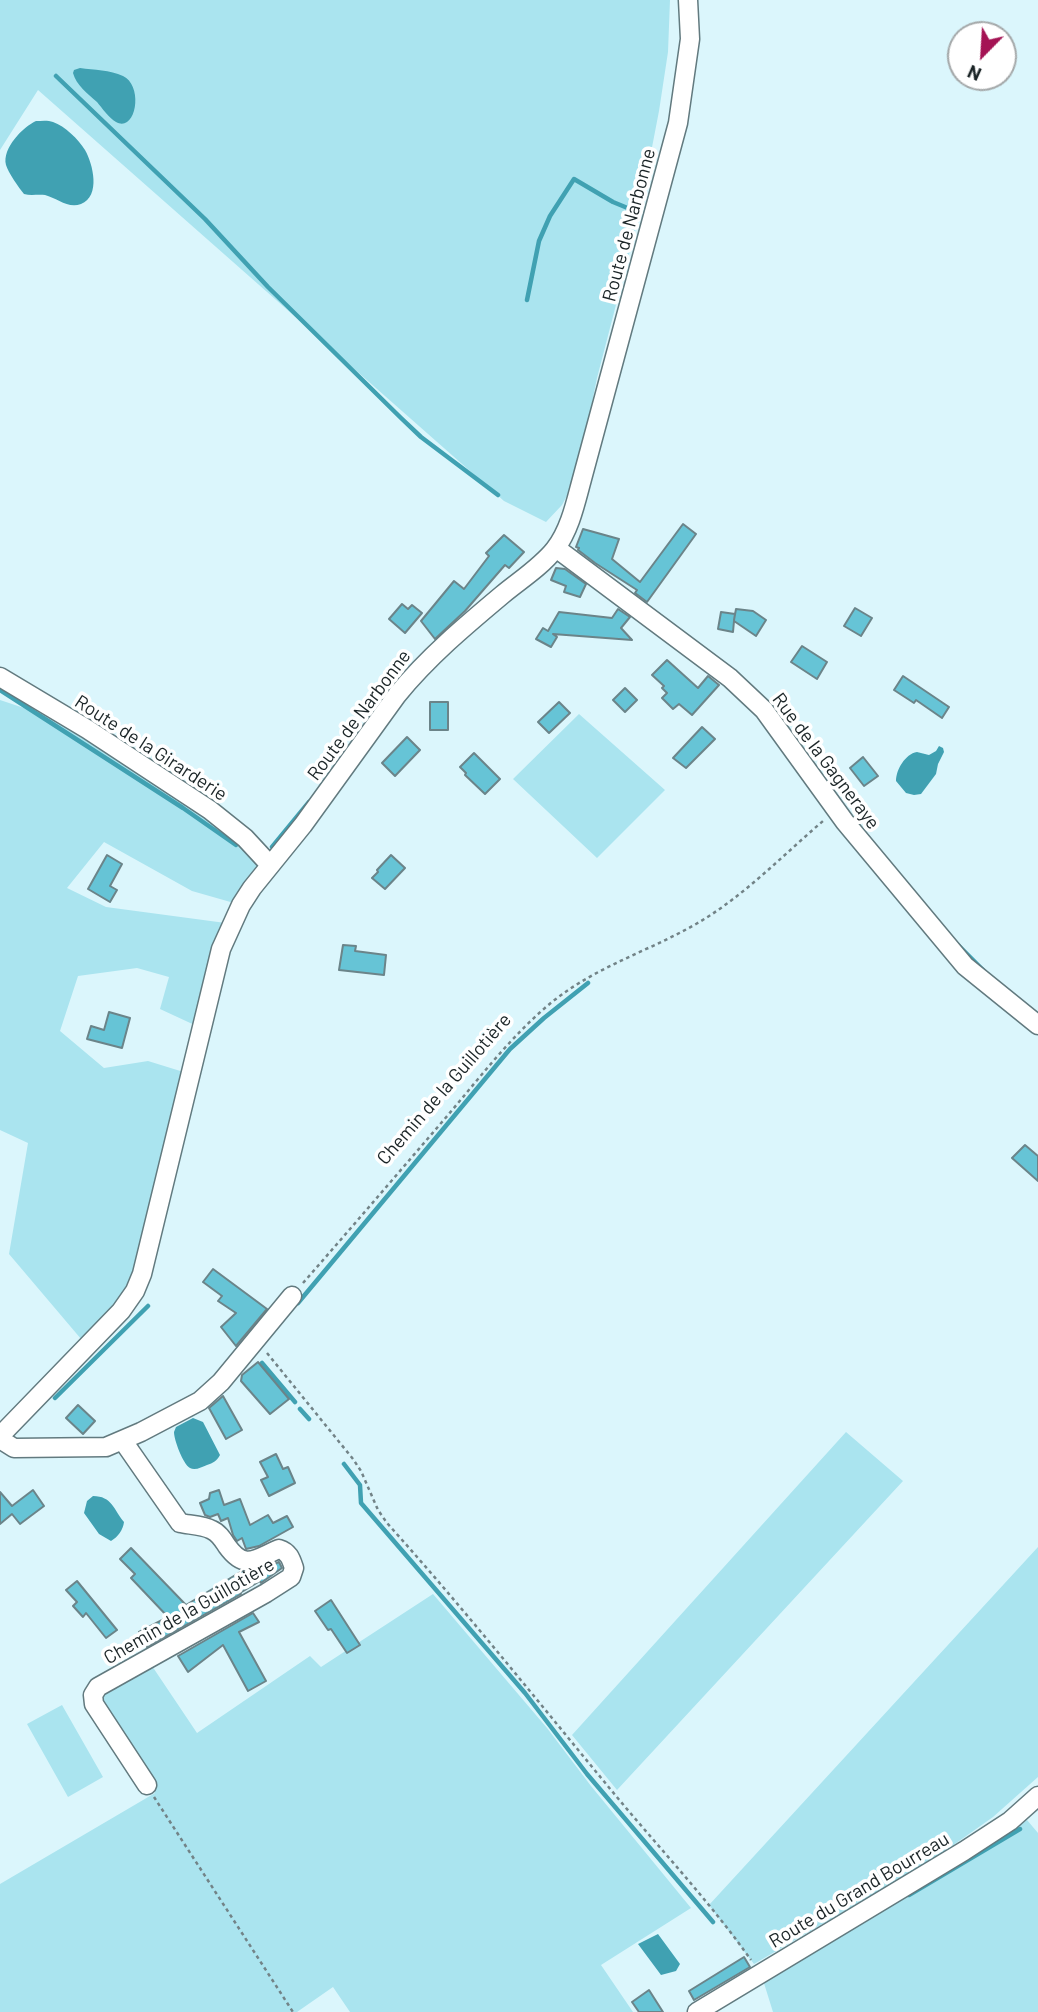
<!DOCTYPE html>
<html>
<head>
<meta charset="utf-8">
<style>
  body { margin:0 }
  #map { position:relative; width:1038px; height:2012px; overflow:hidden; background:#dbf6fc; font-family:Barlow,sans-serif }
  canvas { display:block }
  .north { position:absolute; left:947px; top:21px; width:70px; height:70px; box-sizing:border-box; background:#fff; border:2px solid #a4a8a9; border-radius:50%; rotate:204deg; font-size:19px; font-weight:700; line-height:28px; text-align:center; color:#1b2527 }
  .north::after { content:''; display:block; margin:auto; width:24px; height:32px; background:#a41354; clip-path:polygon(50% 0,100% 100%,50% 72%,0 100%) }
</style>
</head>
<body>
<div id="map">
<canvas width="1038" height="2012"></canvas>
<div class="north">N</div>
</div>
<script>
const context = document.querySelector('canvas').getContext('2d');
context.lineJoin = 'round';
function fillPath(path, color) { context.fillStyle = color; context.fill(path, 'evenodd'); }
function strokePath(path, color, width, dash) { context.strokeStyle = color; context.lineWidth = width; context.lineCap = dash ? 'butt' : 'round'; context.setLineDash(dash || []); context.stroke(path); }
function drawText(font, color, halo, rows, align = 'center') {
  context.font = font + ' Barlow,sans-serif'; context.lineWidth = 7; context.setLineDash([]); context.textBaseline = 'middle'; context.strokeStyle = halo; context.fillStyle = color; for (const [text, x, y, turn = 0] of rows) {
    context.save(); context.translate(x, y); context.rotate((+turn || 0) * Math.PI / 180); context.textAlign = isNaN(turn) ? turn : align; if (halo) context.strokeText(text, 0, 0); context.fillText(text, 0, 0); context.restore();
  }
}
const green = new Path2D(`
  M0,0h670l-2,52 -9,59 -21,109 -41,158 -20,99 -15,28 -16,17 -42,-21 -466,-411 -38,60z
  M0,700l87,29 183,136 -29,40 -49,-14 -88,-49 -37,46 39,19 127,17 -32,104 -41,-19 9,-32 -32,-9 -59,8 -18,55 44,37 44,-7 42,13 -48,200 -55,72 -78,-92 19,-111 -28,-13z
  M579,714l86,76 -68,68 -84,-79z
  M846,1432l57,49 -286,309 -45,-55z
  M1038,1547v230l-45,40 -58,41 -181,106 -45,-59z
  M433,1594l114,134 44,58 100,122 -90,57 32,47h-283l-17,-25 -36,25h-297v-128l155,-91 -61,-89 -1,-9 55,-35 49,73 113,-77 11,11z
  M62,1705l41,72 -35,20 -41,-73z
  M1027,1820l11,13v179h-265l-10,-32 222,-130z`);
const water = new Path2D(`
  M80,68c14,2 30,2 43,8 21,10 13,57 -7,46 -7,-4 -14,-14 -19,-20 -9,-8 -21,-17 -24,-29l1,-3z
  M36,121c5,0 12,-1 17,1 12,4 25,17 32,28 8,14 16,46 -4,54 -13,5 -24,-6 -36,-9 -7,-1 -14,1 -21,-1 -5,-6 -16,-22 -18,-29 -4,-17 17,-38 30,-44z
  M939,746l4,2 1,4 -6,12 -2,10 -15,20 -7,1 -8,-2 -10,-12c0,-11 9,-27 21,-29l12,3 7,-4z
  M193,1418l10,4 17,33c-3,6 -7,8 -13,10 -5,2 -12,6 -17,3 -7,-4 -16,-28 -16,-36l2,-5z
  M93,1496c19,0 21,14 31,26 -1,8 -6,15 -13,19l-12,-7 -15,-21 3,-12z
  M658,1934l22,30 -4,7 -15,4 -23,-31z`);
const stream = new Path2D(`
  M56,76l149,143 63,68 133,131 20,19 77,58
  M527,300l12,-59 11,-25 24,-37 39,23 17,7
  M0,690l183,118 53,37
  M372,716l13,-19
  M272,847l37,-45
  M959,946l24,24
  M298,1303l212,-254 34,-31 44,-35
  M262,1363l33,39
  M55,1398l93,-92
  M300,1409l9,10
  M344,1464l16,21 1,18 164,190 62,81 126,148
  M909,1895l111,-66`);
const building = new Path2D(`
  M683,524l13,10 -49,68 -12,-9 2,-3 -42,-27 -17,-13 1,-2 -3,-1 7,-18 36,10 -7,20 28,23z
  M504,535l20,17 -15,16 -4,-3 -40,46 -30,28 -14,-18 33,-40 10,8 25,-33 -3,-3z
  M556,568l9,1 21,15 -6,13 -16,-5 2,-6 -15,-6z
  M402,604l6,5 4,-4 10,8 -17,20 -16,-14z
  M855,608l17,10 -11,18 -17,-10z
  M618,609l12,8 -9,11 11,12 -79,-6 4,3 -6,10 -15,-8 7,-11 5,3 11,-19 53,6z
  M736,609l17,2 13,9 -10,16 -22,-15 -1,11 -15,-3 3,-17 14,2 -1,6z
  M802,646l25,16 -10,17 -26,-17z
  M667,660l31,28 10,-12 11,9 -27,30 -13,-11 -6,5 -11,-11 5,-5 -5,-5 2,-2 -12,-11z
  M903,676l46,31 -7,11 -26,-18 -2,3 -20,-13z
  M625,688l12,12 -12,12 -12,-12z
  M430,702h18v28h-18z
  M559,702l11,11 -21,20 -11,-11z
  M702,727l13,12 -29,29 -13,-10z
  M407,737l13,13 -25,26 -13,-13z
  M474,753l26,26 -15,15 -20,-19 1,-2 -6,-6z
  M863,757l15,19 -14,10 -14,-18z
  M107,855l15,9 -12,22 7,4 -7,12 -22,-13z
  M391,855l14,13 -20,21 -13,-11 6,-6 -1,-2z
  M343,945l13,1 -1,5 31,4 -2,20 -45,-5z
  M109,1012l21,6 -8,30 -35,-9 4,-13 13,4z
  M1025,1145l13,11v25l-26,-23z
  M213,1269l54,40 -31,37 -15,-19 15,-14 -18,-12 4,-5 -19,-14z
  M258,1362l31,37 -19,15 -29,-33 1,-6z
  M223,1396l19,34 -16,9 -17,-31z
  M78,1405l17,16 -12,13 -17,-16z
  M276,1454l7,15 5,-2 7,16 -26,13 -8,-16 7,-3 -8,-15z
  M33,1490l11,16 -24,18 -8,-10 -12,10v-32l12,14z
  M219,1490l5,15 16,-6 10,26 18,-10 5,8 14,-7 6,11 -34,19 -13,3 -4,-11 -5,3 -4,-6 -5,-17 -7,3 -3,-7 -8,3 -5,-2 -5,-12 9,-4 1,-6z
  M131,1548l55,57 56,-34 12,1 25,-10 3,6 -21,15 -1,-2 -20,12 1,1 -94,53 -8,-15 29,-15 -37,-39 4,-4 -15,-15z
  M77,1581l40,49 -11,8 -20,-25 -3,4 -10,-11 4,-4 -11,-12z
  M331,1600l29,45 -13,8 -16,-24 -3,1 -13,-19z
  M253,1613l6,9 -20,10 27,49 -18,10 -25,-46 -35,27 -10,-16z
  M744,1957l6,10 -56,33 -5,-9z
  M649,1990l14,22h-24l-7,-10z`);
const path = new Path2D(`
  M303,1283c49,-56 97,-112 145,-168 33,-39 65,-81 104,-113 45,-36 95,-50 144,-78 47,-27 86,-68 127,-103
  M267,1353l86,106 8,12 17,39 9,13c79,88 153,181 229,273 45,54 94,106 135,164
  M154,1797l139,215`);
const minor = new Path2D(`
  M556,548l174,130 34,32 81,112 120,144 73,59
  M0,677l87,52 123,81 35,28 25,27
  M0,1436l121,-125 14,-20 7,-17 79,-325 20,-44 11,-17 51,-63 94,-130c31,-38 68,-69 105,-100 18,-15 39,-28 53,-46 15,-19 21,-48 27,-70l96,-356 12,-84 -2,-39
  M0,1439l14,9 92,-1 35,-15 59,-31 21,-19 71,-86
  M123,1441l57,82c10,2 23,2 32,7 7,3 11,10 15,16 18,25 28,13 52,3 10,3 12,10 15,19l-3,9 -25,16 -168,94 -5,8 1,9 53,81
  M697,2012l267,-161 46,-30 28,-25`);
const streetNames = [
  ["Route de Narbonne",629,225,-75],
  ["Route de Narbonne",359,715,-53],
  ["Route de la Girarderie",151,748,33],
  ["Rue de la Gagneraye",826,761,53],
  ["Chemin de la Guillotière",444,1089,-49],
  ["Chemin de la Guillotière",189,1611,-30],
  ["Route du Grand Bourreau",859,1890,-31]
];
fillPath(green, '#aae4ef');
fillPath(water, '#40a1b2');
strokePath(stream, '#40a1b2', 4.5);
fillPath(building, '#66c4d6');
strokePath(building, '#6b8489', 2);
strokePath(minor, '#627a7f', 21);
strokePath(path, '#728387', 2.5, [3.5, 3.5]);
strokePath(minor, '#fff', 18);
drawText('19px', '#1b2527', '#fff', streetNames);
</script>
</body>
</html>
